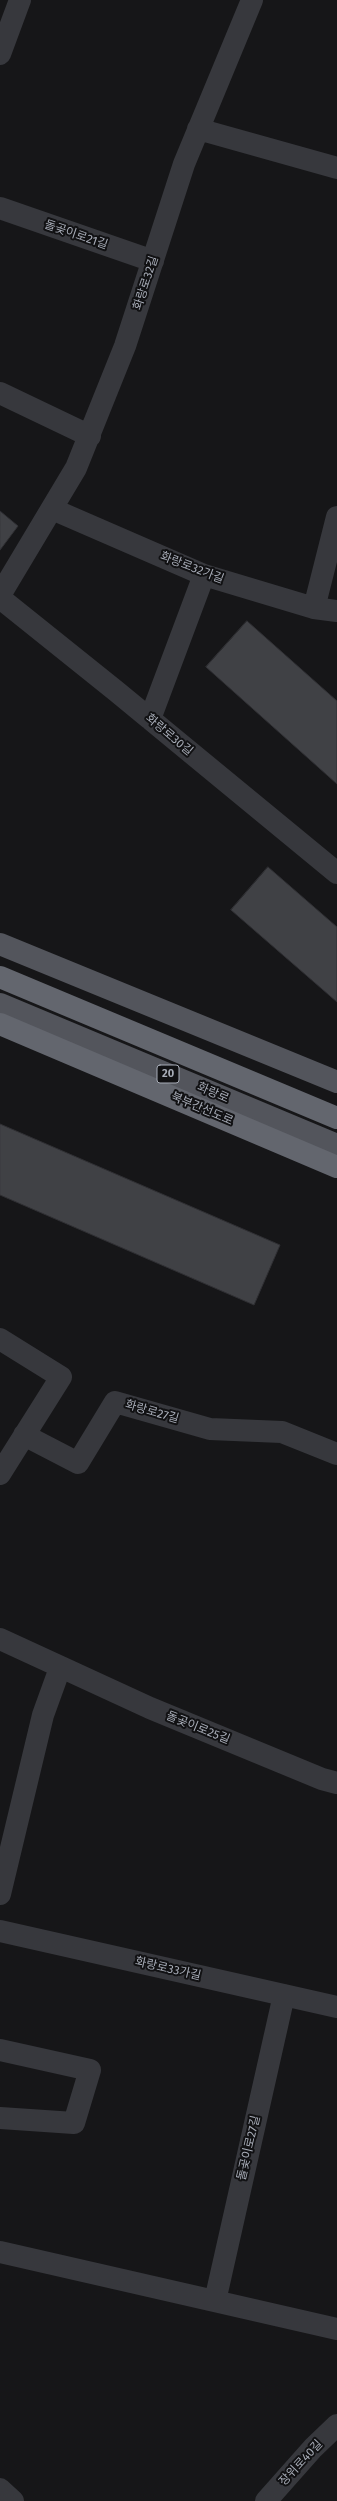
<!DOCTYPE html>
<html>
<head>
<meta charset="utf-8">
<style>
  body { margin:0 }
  canvas { display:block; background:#161618 }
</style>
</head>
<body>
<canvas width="337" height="2501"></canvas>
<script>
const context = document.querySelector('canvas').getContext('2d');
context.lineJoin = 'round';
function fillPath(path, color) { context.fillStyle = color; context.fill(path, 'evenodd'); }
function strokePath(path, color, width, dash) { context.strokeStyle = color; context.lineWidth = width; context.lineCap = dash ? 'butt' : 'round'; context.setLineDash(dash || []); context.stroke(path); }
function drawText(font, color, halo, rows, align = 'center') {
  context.font = font + ' "Fira Sans","Noto Sans KR",sans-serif'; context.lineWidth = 4; context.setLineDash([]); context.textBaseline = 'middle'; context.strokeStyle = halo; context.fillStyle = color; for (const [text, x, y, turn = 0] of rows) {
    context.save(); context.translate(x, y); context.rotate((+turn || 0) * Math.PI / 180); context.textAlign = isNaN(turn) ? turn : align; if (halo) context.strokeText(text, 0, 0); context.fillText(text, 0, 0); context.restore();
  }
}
const building = new Path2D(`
  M0,511l18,15 -18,24z
  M247,621l90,80v83l-131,-117z
  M268,867l69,60v75l-106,-92z
  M0,1124l280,121 -26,60 -254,-110z`);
const minor = new Path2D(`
  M0,54l20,-54
  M198,129l139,39
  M0,208l153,53
  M0,393l90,43
  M52,509l152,66 110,33 23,3
  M0,595l76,-127 49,-122 59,-182 68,-164
  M0,598l116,93 221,182
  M314,608l23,-91
  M150,719l54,-144
  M0,1339l61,38 -61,97
  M24,1435l54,28 37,-61 95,27 72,3 55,22
  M0,1639l150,69 172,71 15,4
  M0,1894l43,-179 17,-47
  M0,1931l337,76
  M0,2050l90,20 -16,53 -74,-5
  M0,2252l337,77
  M215,2301l69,-306
  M0,2489l13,12
  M266,2501l47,-53 24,-23`);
const major = new Path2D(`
  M0,944l337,138
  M0,1004l337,141`);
const highway = new Path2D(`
  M0,977l337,141
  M0,1024l337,143`);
const shields = [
  [168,1074,22]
];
const shieldNames = [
  ["20",168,1074]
];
const streetNames = [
  ["돌곶이로21길",76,235,19],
  ["화랑로32길",146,283,-72],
  ["화랑로32가길",192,568,21],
  ["화랑로30길",169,735,40],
  ["화랑로",213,1093,23],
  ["북부간선도로",202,1109,23],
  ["화랑로27길",152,1412,16],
  ["돌곶이로25길",198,1728,22],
  ["화랑로33가길",168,1969,13],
  ["돌곶이로27길",249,2148,-77],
  ["장위로40길",301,2463,-47]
];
fillPath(building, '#404145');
strokePath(building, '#303034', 1);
strokePath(minor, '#37383d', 22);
strokePath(major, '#53555c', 22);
strokePath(highway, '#63666e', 22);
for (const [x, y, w] of shields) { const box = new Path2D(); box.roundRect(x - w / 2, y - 9, w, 18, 3); context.fillStyle = '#111113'; context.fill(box); strokePath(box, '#a8adb8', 1); }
drawText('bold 11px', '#a8adb8', null, shieldNames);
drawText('12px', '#a8adb8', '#111113', streetNames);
</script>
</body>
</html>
